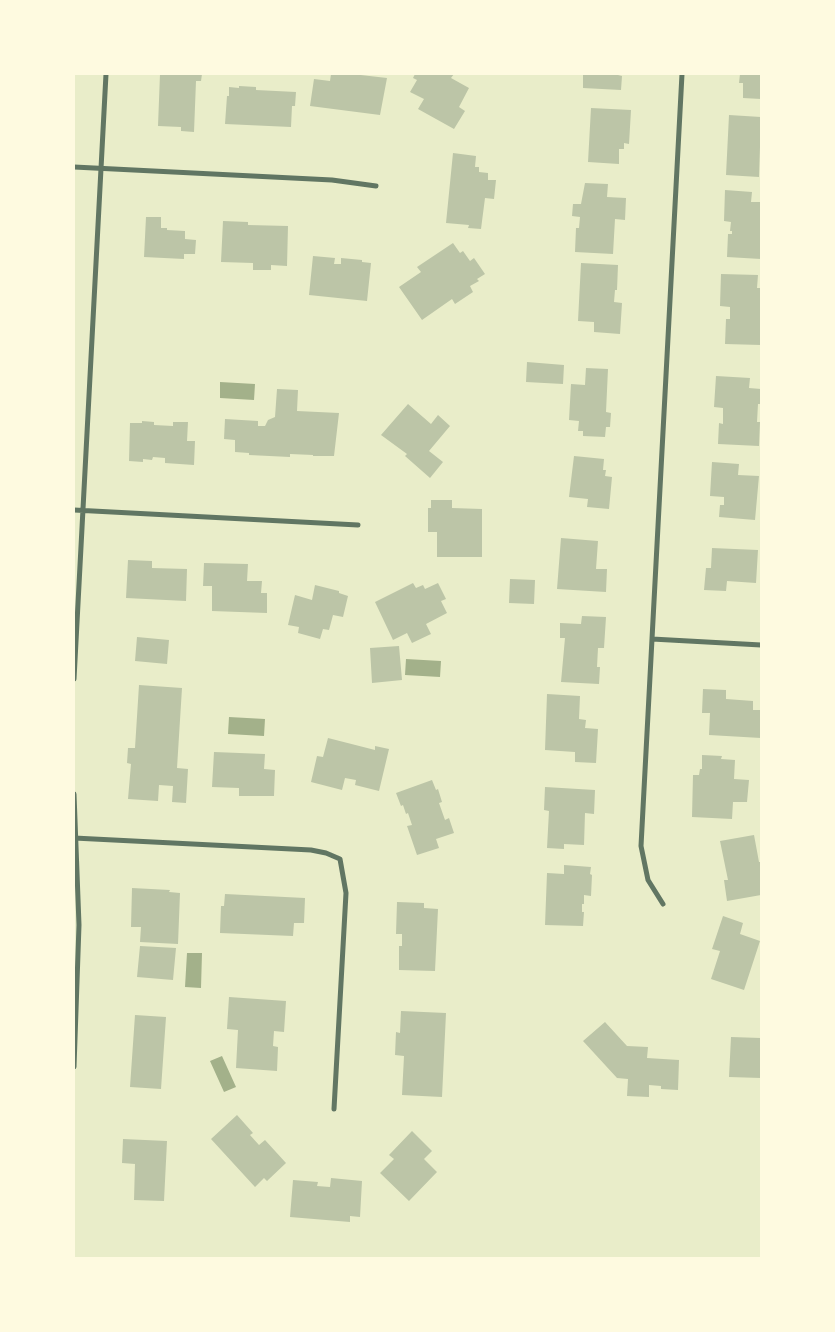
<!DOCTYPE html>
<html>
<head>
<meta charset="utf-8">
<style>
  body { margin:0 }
  #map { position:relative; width:835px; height:1332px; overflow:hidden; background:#e9edc9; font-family:Helvetica,sans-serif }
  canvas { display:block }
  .frame { position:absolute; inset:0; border:75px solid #fefae0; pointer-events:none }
</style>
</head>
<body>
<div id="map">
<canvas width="835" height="1332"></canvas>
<div class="frame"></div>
</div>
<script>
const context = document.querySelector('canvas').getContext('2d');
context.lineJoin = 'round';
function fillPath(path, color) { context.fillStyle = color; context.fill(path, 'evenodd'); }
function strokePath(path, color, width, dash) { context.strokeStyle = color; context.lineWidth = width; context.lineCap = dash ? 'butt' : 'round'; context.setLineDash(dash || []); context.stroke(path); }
const water = new Path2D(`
  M220,382l35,2 -1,16 -34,-2z
  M406,659l35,2 -1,16 -35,-2z
  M229,717l36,2 -1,17 -36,-2z
  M187,953h15l-1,35 -16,-1z
  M222,1056l14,31 -12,5 -14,-31z`);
const building = new Path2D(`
  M160,74h42l-1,7h-5l-2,51 -13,-1v-4l-23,-1z
  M331,74h21l35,4 -7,37 -70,-9 4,-27 16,2z
  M415,74h39l-3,4 18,10 -10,19 6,4 -11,18 -36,-20 6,-10 -14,-7 7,-12 -4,-2z
  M583,74h35v1l4,1 -1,14 -38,-2z
  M740,74h21v25l-18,-1v-15h-4z
  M239,86l17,1v3l40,2 -1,14h-3l-1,21 -66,-3 2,-28h2v-9l10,1z
  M591,108l40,2 -2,34 -5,-1v6h-5v15l-31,-2z
  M729,115l32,2 -2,60 -33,-2z
  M453,153l23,3 -1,11h4v5l9,1v7h8l-2,19 -9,-1 -4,31 -13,-1 1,-3 -23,-2z
  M585,183l23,1 -1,13 19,1 -1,22 -10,-1 -2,35 -38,-2 1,-24h3l1,-11 -8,-1 1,-12h8z
  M725,190l27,2 -1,10h10v57l-34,-2 1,-23h4v-3h-2l1,-9 -7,-1z
  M146,217h15v11h6v2l18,1v8l11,1 -1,14h-11v5l-40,-2z
  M223,221l25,1v3l40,1 -1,40 -16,-1v5h-18v-7l-32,-1z
  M453,243l7,10 3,-2 7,10 4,-3 11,16 -8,5 2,2 -9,5 3,6 -18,12 -3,-5 -30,21 -23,-33 22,-15 -4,-5z
  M313,256l22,2 -1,6h7v-6l21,2v2l9,1 -4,38 -58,-6z
  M581,263l37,2 -1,25h-2l-1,12 8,1 -2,31 -26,-2v-10l-16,-1z
  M721,274l37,1 -1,13h4v57l-36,-1 1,-25h4v-12l-10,-1z
  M527,362l37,3 -1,19 -37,-2z
  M586,368l22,1 -2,43 5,1 -1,14h-4l-1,10 -22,-1v-5h-5l1,-10 -10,-1 2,-36 14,1z
  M716,376l34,2 -1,10 12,1v15h-3l-1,18h3l-1,24 -41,-2 1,-21 4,1v-16l-9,-1z
  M277,389l21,1 -1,21 42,2 -5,43h-21v-1l-23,-1v3l-41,-2v-2l-14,-1v-12l-11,-1 1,-20 33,2v5h7l3,-6 7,-3z
  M408,404l23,20 7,-9 12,11 -21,25 14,11 -13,16 -25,-22 2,-2 -26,-19z
  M142,421l12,1v3l19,1v-4h15l-1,19h8l-1,24 -29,-2v-5l-12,-1 -1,3 -9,-1v3l-14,-1 1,-38h12z
  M574,456l30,3 -1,11h3l-1,6 7,1 -3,32 -22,-2 1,-8 -19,-2z
  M712,462l27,2 -1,11 21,1 -4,44 -36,-3 1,-12h4v-8l-14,-1z
  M431,500h21v8l30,1v48h-45v-25h-9v-24h3z
  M561,538l37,3 -2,28h11l-1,23 -49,-3z
  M712,548l46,2 -2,33 -29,-2 -1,10 -22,-1 2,-22h5z
  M128,560l24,1v7l35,1 -1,32 -60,-3z
  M204,563l44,1 -1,17h15l-1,12h6v20l-55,-2v-25h-9z
  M510,579l25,1 -1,24 -25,-1z
  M413,583l3,5 7,-3 2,4 13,-6 8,16 -5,2 6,12 -21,11 5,10 -19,9 -5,-10 -14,7 -18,-38z
  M315,585l24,6v2l9,3 -5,21 -10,-2 -4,15 -6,-1 -3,10 -22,-6 1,-6 -11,-2 7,-30 17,5z
  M582,616l24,1 -2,31h-6l-1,19h3l-1,17 -38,-2 4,-44h-5v-15l21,1z
  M137,637l32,3 -2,24 -32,-3z
  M399,646l3,34 -30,3 -2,-35z
  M139,685l43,3 -5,80 11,1 -2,34 -14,-1 1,-16 -14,-1 -1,16 -30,-2 3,-35 -4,-1 1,-15h7z
  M703,689l23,1v9l27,2v9h8v28l-52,-3 1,-22h-8z
  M547,694l33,2 -1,23 7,1 -1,8 13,1 -2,34 -21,-1v-10l-30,-2z
  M328,738l47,12v-4l14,3 -10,42 -24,-6 1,-5 -11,-2 -3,12 -31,-8 6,-26 6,1z
  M214,752l51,2 -1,15 11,1 -1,26h-35v-8l-27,-1z
  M702,755l20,1 -1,3 14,1 -1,19 15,1 -2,22h-14l-1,17 -40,-2 1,-42h6l1,-6h2z
  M432,780l4,10 2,-1 4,13 -3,1 6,17 4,-2 5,15 -18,6 3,9 -22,7 -10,-29 5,-1 -4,-12 -2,1 -3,-9 -2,1 -5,-13z
  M545,787l50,3 -1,24 -9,-1 -1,32 -20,-1v5l-17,-1 2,-37 -5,-1z
  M754,835l5,27h2v33l-34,6 -3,-21h4l-8,-39z
  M564,865l27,2 -1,7 2,1 -1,21 -7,-1v9h-2v8h2l-1,14 -38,-1 2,-52 17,1z
  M132,888l38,2 -1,2 11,1 -2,51 -38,-2 1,-15h-10z
  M225,894l80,4 -1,25h-10l-1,13 -73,-3 1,-27h3z
  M397,902l27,1v5l14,1 -3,62 -36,-1v-24h3v-12h-6z
  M723,916l20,7 -3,11 20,7 -16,49 -33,-11 9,-28 -8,-2z
  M140,946l36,2 -3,32 -36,-3z
  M229,997l57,4 -2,31 -10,-1 -1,15 5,1 -1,24 -41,-3 2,-38 -11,-1z
  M401,1011l45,2 -4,84 -40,-2 2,-39 -9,-1 1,-23 4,1z
  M135,1015l31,2 -5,72 -31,-2z
  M605,1022l22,24 21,1 -1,11 32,2 -1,30 -17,-1v-3l-12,-1v12l-22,-1 1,-17 -11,-1 -34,-37z
  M731,1037l30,1v40l-32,-1z
  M237,1115l16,18 -3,2 9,10 6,-5 21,23 -19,18 -3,-3 -9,9 -44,-48z
  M412,1131l20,20 -8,8 13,13 -28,29 -29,-28 14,-14 -5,-4z
  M123,1139l44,2 -3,60 -30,-1 1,-36 -13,-1z
  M331,1178l31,3 -2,36 -10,-1v6l-60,-5 3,-37 25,2 -1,4 13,1z`);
const minor = new Path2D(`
  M74,167l258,13 44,6
  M74,510l284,15
  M652,639l109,6
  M74,679l32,-605
  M74,794l5,131 -5,142
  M74,838l237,12 15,3 14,6 6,34 -12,216
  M663,904l-15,-24 -7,-34 41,-772`);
fillPath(water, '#a3b18a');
fillPath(building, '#bcc5a7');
strokePath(minor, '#617663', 5);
</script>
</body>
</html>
